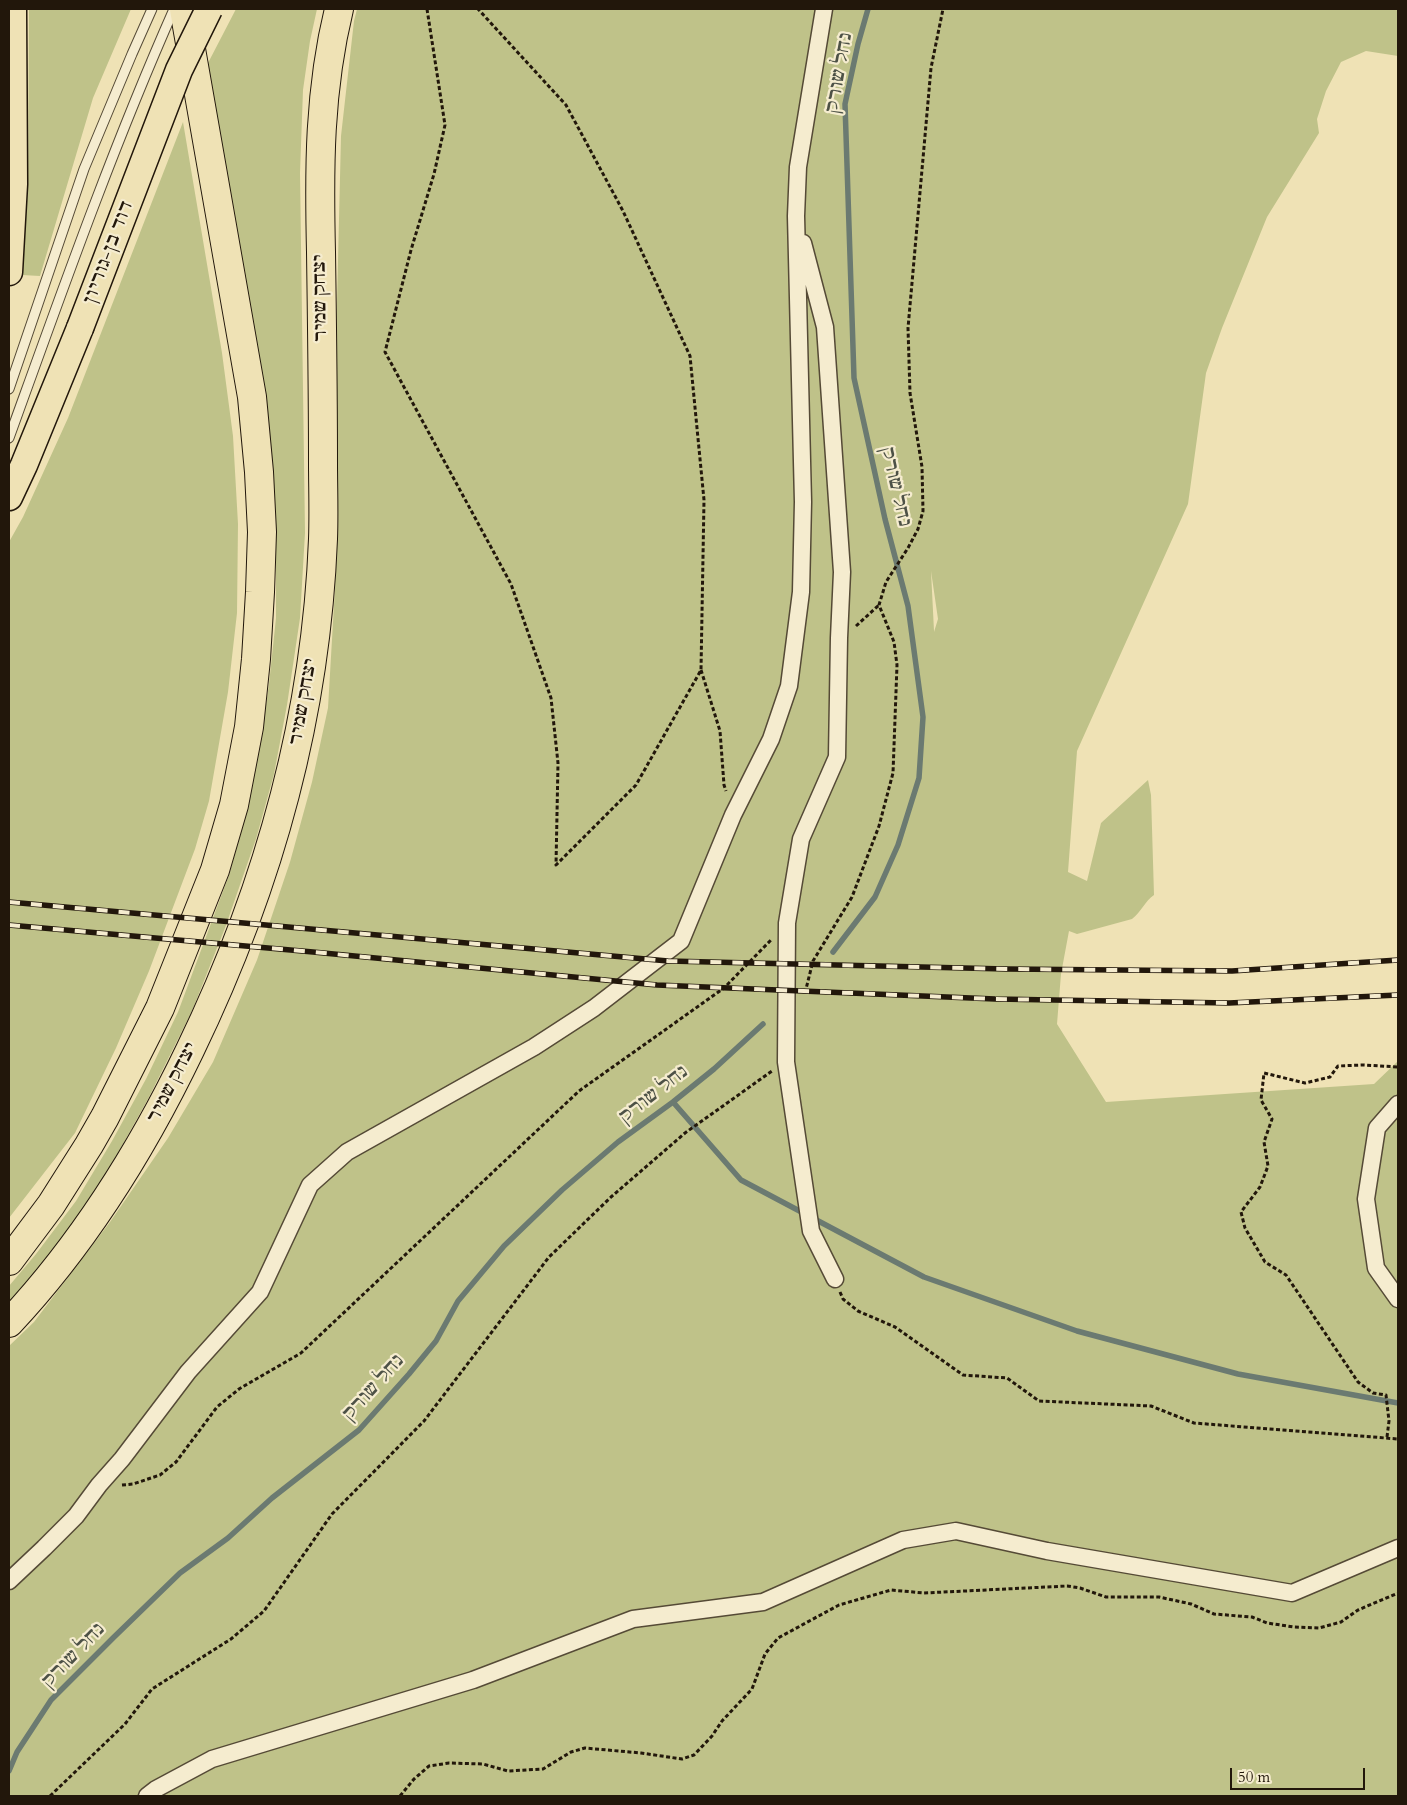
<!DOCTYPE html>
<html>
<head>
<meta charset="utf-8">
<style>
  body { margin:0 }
  #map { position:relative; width:1407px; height:1805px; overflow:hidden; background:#efe2b5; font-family:Cardo,serif }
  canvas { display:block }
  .frame { position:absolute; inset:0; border:10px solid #22170b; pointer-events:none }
  .scale { position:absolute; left:1230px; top:1768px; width:135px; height:22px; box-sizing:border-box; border:2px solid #22170b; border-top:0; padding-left:6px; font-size:15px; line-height:18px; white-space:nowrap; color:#22170b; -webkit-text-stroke:4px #f5eccf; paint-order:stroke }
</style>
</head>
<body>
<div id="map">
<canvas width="1407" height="1805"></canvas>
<div class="frame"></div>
<div class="scale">50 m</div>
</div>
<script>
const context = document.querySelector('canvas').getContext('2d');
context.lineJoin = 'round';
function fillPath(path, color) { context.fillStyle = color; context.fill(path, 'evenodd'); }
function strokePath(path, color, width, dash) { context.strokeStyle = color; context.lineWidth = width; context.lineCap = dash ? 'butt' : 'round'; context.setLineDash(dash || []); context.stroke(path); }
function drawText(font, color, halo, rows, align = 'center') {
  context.font = font + ' Cardo,"Frank Ruhl Libre",serif'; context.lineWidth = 4.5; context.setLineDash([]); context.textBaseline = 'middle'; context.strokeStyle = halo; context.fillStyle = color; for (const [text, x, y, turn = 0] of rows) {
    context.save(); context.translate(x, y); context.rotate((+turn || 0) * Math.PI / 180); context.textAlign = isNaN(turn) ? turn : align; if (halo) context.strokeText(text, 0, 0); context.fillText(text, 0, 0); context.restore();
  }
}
const green = new Path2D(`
  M29,9h102l-38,89 -53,178 -18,-1 6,-95z
  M236,9h81l-7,32 -7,49 -3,83 5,360 -5,85 -13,87 -13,69 -18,65 -31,89 -33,83 -44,88 -49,88 -24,36 -44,55 -22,24v-16l27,-32 40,-53 36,-60 34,-62 32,-67 51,-137 19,-67 13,-69 8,-55 7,-66v-90l-3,-64 -65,-401z
  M357,9h1041v47l-32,-5 -25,11 -15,29 -9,28 2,14 -52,84 -45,111 -16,45 -18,131 -111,247 -9,121 19,9 14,-58 47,-43 3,15 3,100c-9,6 -13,17 -22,24l-55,15 -8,-3 -8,43 -4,50 49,78 268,-18 24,-23v735h-1389v-450l25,-24 76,-100 58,-84 45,-76 44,-102 33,-98 22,-80 16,-74 7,-120 2,-83 -1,-161 5,-208 13,-115zM931,571l7,48 -4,13v-1z
  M183,122l39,231 11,83 5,88 -1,89 -9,79 -19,109 -14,48 -46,122 -33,77 -41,85 -66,85v-676l14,-25 45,-99z`);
const stream = new Path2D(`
  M833,952l42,-55 23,-52 21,-67 4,-61 -15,-111 -23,-87 -31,-141 -9,-274 13,-60 10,-35
  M673,1102l68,78 183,97 153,54 161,43 160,29
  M9,1771l8,-19 34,-52 62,-62 67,-65 48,-35 44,-40 87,-68 50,-56 27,-33 22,-40 46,-55 58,-56 56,-48 55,-40 41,-33 49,-45`);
const path = new Path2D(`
  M427,9l18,116 -11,49 -23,76 -26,102 126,232 40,114 7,65 -2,102 80,-80 65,-115 3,-170 -14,-144 -67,-145 -57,-106 -88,-96
  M856,626l23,-21
  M701,670l19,61 4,54 2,6
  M805,993l8,-32 39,-64 27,-71 14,-53 4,-108 -3,-23 -15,-37 7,-23 22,-34 10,-19 5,-18 -1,-44 -12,-74 -2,-65 23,-260 12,-59
  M840,1292l3,7 15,12 37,16 68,48 44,3 32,23 112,5 43,17 204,16
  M1387,1437l2,-16 -3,-26 -13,-2 -15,-11 -72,-107 -21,-13 -20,-34 -4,-16 19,-25 8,-21 -4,-24 8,-23 -11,-19 3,-27 41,10 25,-6 8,-11 25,-1 35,2
  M122,1485l11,-1 27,-9 16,-13 41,-55 22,-18 62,-36 278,-262 145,-103 47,-48
  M50,1796l75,-72 27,-35 79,-50 33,-28 68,-97 92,-93 125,-164 62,-60 74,-64 87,-62
  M400,1796l14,-17 15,-13 20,-3 34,1 25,7 35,-2 28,-17 14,-4 56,5 41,6 12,-4 18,-19 10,-15 30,-32 13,-35 13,-16 61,-33 52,-15 33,3 143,-7 13,2 26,9h53l32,7 23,10 38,3 15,6 27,4 25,1 22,-6 17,-12 40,-17`);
const service = new Path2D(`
  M9,389l75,-220 48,-115 20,-45
  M9,438c52,-144 103,-289 165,-429`);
const minor = new Path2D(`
  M803,243l22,84 17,245 -3,66 -2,119 -36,82 -14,84 -1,139 25,169 24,48
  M1398,1104l-21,24 -11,71 10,69 22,31
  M9,1581l35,-33 32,-32 23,-31 23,-26 66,-87 72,-80 50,-107 37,-33 187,-105 60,-39 87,-67 52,-126 38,-76 18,-53 12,-94 2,-90 -7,-286 2,-49 26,-158
  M147,1796l9,-7 56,-30 261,-79 160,-61 130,-17 140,-62 53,-9 91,20 245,42 106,-45`);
const primary = new Path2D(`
  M9,272l5,-88 -1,-175
  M9,497l15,-32 56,-137`);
const trunk = new Path2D(`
  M9,1261l42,-56 38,-60 16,-28 55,-109 55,-138 19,-65 15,-78 7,-68 4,-67 2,-60 -3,-60 -7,-75 -68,-388
  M9,1323c75,-80 134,-175 181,-273 78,-161 126,-332 133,-511 1,-26 0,-51 0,-77 0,-70 -1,-140 -2,-210 -2,-84 -2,-161 18,-243`);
const rail = new Path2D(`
  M9,902l659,59 338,8 226,2 166,-11
  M9,925l304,27 344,33 338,14 234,4 169,-8`);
const primaryBridge = new Path2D(`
  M80,328l99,-258 30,-61`);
const streetNames = [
  ["דוד בן-גוריון",109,253,-69],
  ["יצחק שמיר",321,298,-91],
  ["יצחק שמיר",304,702,-80],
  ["יצחק שמיר",173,1083,-63]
];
const waterNames = [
  ["נחל שורק",840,73,-80],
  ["נחל שורק",895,487,77],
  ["נחל שורק",654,1095,-38],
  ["נחל שורק",374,1388,-48],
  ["נחל שורק",74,1656,-46]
];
fillPath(green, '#bfc289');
strokePath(stream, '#6b7a71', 5.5);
strokePath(service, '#554a36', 11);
strokePath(minor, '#554a36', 19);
strokePath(primary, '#22170b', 29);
strokePath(trunk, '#22170b', 30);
strokePath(path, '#22170b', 3, [4, 2.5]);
strokePath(service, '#f5eccf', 9);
strokePath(minor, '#f5eccf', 16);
strokePath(primary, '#efe2b5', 26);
strokePath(trunk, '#efe2b5', 28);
strokePath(rail, '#22170b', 5.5);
strokePath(rail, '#f5eccf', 4, [11]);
strokePath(primaryBridge, '#22170b', 29, []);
strokePath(primaryBridge, '#efe2b5', 26);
drawText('18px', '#22170b', '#f5eccf', streetNames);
drawText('italic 19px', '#4d5146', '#f5eccf', waterNames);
</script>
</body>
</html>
